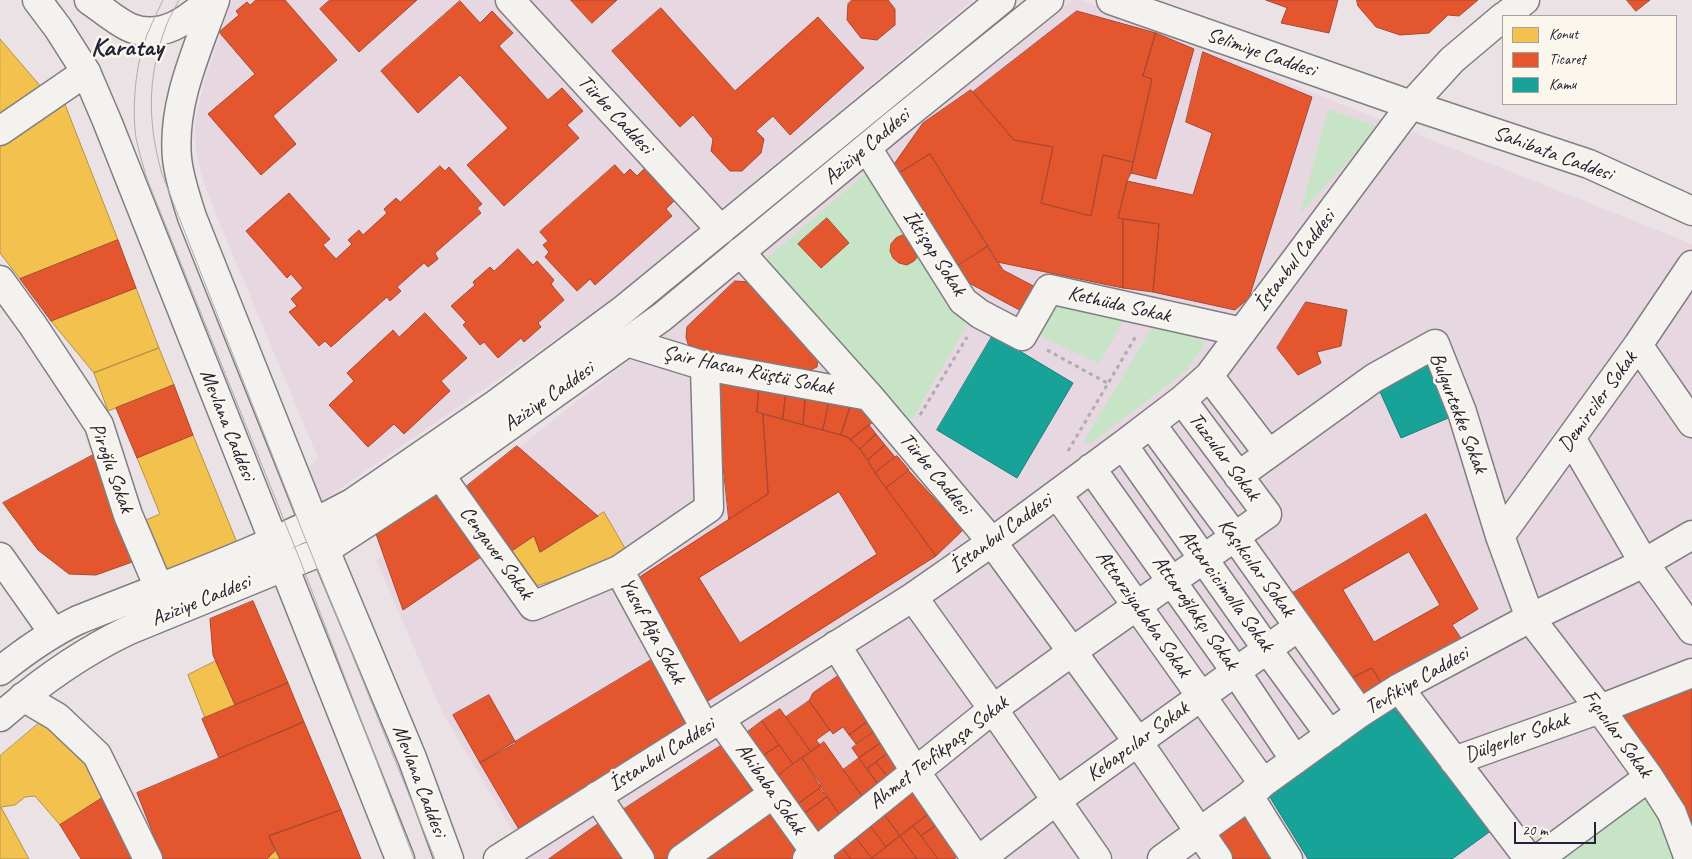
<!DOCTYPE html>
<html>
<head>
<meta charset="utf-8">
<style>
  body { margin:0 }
  #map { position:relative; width:1692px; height:859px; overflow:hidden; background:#eae2e5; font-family:Caveat,sans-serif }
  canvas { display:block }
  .legend { position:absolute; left:1502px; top:15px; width:175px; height:90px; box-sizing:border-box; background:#fbf7ec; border:1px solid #a4a2a5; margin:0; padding:6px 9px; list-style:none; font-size:15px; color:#22223b }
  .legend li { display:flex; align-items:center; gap:10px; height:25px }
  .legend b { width:25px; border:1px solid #a4a2a5 }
  .scale { position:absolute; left:1514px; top:822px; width:82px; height:22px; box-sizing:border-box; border:2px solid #22223b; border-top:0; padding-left:6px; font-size:15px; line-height:18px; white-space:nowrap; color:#22223b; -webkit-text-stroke:4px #fbf7ec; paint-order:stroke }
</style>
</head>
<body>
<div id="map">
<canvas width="1692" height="859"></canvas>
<ul class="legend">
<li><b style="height:14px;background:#f2c14e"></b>Konut</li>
<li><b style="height:14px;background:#e4572e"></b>Ticaret</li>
<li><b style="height:14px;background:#17a398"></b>Kamu</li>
</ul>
<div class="scale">20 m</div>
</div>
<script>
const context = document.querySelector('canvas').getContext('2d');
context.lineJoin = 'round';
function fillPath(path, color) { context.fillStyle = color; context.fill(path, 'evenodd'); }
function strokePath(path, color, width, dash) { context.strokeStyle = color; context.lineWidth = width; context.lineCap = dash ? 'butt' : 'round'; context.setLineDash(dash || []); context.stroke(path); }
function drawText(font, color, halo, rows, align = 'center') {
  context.font = font + ' Caveat,sans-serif'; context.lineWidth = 5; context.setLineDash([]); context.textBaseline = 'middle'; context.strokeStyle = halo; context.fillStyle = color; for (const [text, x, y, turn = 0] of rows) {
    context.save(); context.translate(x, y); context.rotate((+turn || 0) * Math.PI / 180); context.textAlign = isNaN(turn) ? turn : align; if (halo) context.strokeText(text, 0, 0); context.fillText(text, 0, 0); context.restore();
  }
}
const built = new Path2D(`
  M232,0h741l-364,302 -291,202 -14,-31 14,-15 -103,-246 -12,-32 -7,-29 -1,-28 9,-41z
  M1072,0h8l612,244v615h-1162l-87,-145 -67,-154 369,-291 161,-137z`);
const green = new Path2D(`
  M1328,109l51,18 -79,87z
  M873,167l99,149 -66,114 -147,-165z
  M1052,293l76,20 -29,51 -67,-32z
  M1154,324l52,18 -19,28 -97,74 -6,-3z
  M1646,788l34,71h-131z`);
const homes = new Path2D(`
  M0,39l42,49 -42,29z
  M64,102l54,138 -98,39 -20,-26v-108z
  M136,288l23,60 -65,25 -43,-52z
  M159,348l15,37 -66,26 -14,-38z
  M193,435l45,110 -70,28 -22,-53 14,-6 -23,-56z
  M604,512l26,45 -97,30 -23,-35 24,-16 6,16z
  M216,661l19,44 -30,13 -17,-43z
  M44,719l39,35 24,41 -47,30 -25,-29 -10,1 -10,8 -14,2 28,52h-29v-103z
  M275,851l5,8h-13z`);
const shops = new Path2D(`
  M256,0h29l52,60 -64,56 23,28 -35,31 -53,-61 47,-40 -36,-42 20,-17 -3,-4 11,-9 3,3z
  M330,0h87l-58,52 -39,-43z
  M571,0h46l-25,23z
  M852,0h36l7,9v16l-18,15 -16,-2 -14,-18 1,-16z
  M1266,0h72l-9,33 -48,-10 6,-15z
  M1357,0h121l-19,16 -11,-1 -19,18 -29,2 -24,-8 -18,-21z
  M1627,0h23l-14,11z
  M460,1l20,22 12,-12 21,22 -14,13 49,54 14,-12 21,23 -16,14 12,13 -75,68 -37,-41 41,-37 -48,-53 -42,38 -37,-42z
  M661,8l74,83 83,-74 46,51 -74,67 -17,-19 -17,15 8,8 -3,14 -19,18h-12l-19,-20 2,-12 -20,-24 -13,12 -68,-76z
  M1077,11l79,22 -13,43 9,3 -19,83 -30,-7 -12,61 -50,-13 12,-56 -39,-7 -41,-48z
  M1156,33l38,16 -38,130 -25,-6 21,-94 -9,-3z
  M1203,52l109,45 -63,201 -14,12 -82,-18 6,-68 -41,-6 9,-37 66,14 19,-62 -26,-11z
  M971,90l43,50 39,7 -12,56 50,13 12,-61 30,7 -2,11 -4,8 -9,37 5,1v69l-126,-26 -67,-108 -34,21 -4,-8 31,-44z
  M930,154l58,92 -34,22 -58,-93z
  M615,165l9,10 6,-6 7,7 8,-8 29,33 -8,8 6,7 -77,69 -5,-6 -13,12 -32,-34 4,-5 -6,-7 5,-4 -8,-9z
  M440,166l5,5 4,-4 33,37 -5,4 4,5 -46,40 3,6 -10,8 -4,-4 -27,24 4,4 -11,10 -3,-4 -56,50 -6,-6 -6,5 -30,-34 8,-6 -6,-7 12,-11 -12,-14 -4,4 -41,-47 43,-38 41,46 -7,6 13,14 16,-15 -4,-4 11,-10 4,5 24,-22 -3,-4 12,-11 4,4z
  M827,218l22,25 -28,25 -23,-24z
  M1123,219l36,5 -6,68 -30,-4z
  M903,235l7,1 9,19 -5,6 -7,4 -8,-2 -6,-5 -3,-7 1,-7 5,-6z
  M118,240l18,48 -85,33 -31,-42z
  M988,246l15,24 38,20 -14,24 -58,-31 -11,-17z
  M518,249l15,16 4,-4 17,19 -3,4 13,16 -26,23 3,4 -17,15 -3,-4 -23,20 -14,-16 -4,3 -17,-20 3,-3 -15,-16 24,-21 -2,-3 17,-15 4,4z
  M735,281l15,1 68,74 -1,11 -11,5 -9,-2 -98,-20 -11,-6 -2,-7 1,-10z
  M1306,302l41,8 -6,36 -24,6 4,11 -23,12 -21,-27z
  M425,313l42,45 -26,23 9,10 -46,43 -10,-10 -26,23 -39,-42 25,-24 -7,-8 46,-43 6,7z
  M714,379l45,7 -2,26 6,2 5,80 -39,25z
  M174,385l19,50 -56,23 -21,-50z
  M759,386l27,4 -3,29 -26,-7z
  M786,390l20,2 -3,33 -20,-6z
  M806,392l24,3 -7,35 -20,-5z
  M830,398l21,6 -10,31 -18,-5z
  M851,404l12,6 10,12 -23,18 -2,-3 -7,-2z
  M763,414l85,23 12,12 15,24 61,83 -233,148 -65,-126 130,-84zM839,492l38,62 -137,89 -41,-65z
  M869,425l7,9 -16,15 -10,-9z
  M876,434l9,11 -17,15 -8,-11z
  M885,445l10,12 -20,16 -7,-13z
  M517,446l81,70 -58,36 -6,-16 -24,16 -43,-66z
  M95,454l40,107 -39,14 -27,-1 -31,-24 -35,-47z
  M897,456l12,14 -23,18 -11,-15z
  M909,471l54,59 -27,26 -50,-68z
  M436,493l45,64 -78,53 -27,-76z
  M1426,514l52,95 -26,16 11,16 -80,45 -11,-18 -29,15 -57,-86zM1409,552l31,53 -66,37 -31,-52z
  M253,601l35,82 -53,22 -22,-50 -3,-36z
  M653,659l40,66 -173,106 -40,-68z
  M1372,668l11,18 -22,16 -15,-21z
  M841,674l30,45 -22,16 -6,-8 -10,7 -24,-33 4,-8z
  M288,683l16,39 -85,36 -17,-39z
  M1692,685v157l-73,-130z
  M489,695l27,48 -36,20 -27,-48z
  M809,701l21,29 -14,10 4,5 -9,7 -25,-35z
  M780,709l31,43 -18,12 -31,-43z
  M871,719l7,10 -22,15 -7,-9z
  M762,721l17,24 -22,15 -16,-23z
  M304,722l37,88 -72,26 6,15 -8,8h-104l-26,-66z
  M878,729l7,11 -26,18 -7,-10z
  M885,740l7,10 -25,19 -8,-11z
  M824,742l40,57 -23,18 -39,-59z
  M722,745l35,53 -85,61h-26l-31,-44z
  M779,745l14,19 -21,16 -15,-20z
  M892,750l13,19 -15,11 -14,-18z
  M802,758l19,26 -1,4 -29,21 -19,-29z
  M859,758l21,29 -16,12 -21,-29z
  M876,762l14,18 -10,7 -13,-18z
  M914,783l20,27 -34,26 -20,-27z
  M820,788l7,9 -29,21 -7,-9z
  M107,795l28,64h-54l-21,-34z
  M827,797l16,22 -29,21 -16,-22z
  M768,806l36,50 -4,3h-109z
  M880,809l20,27 -14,11 -20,-27z
  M341,810l20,49h-81l-11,-23z
  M931,812l9,11 -19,13 -8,-10z
  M1245,813l32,46h-53l-14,-21z
  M601,822l27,37h-79z
  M940,823l22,31 -8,5h-16l-17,-23z
  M870,826l16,21 -14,11 -17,-21z
  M913,826l8,10 17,23h-21l-17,-23z
  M853,834l19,25h-21l-12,-15z
  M900,836l17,23h-45v-1z
  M839,844l12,15h-25z`);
const public = new Path2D(`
  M993,335l80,48 -56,95 -80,-48z
  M1428,360l25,56 -52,22 -25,-55z
  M1393,707l99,123 -40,29h-144l-40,-65z`);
const path = new Path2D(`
  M1047,350l60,33
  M920,415l47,-78
  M1068,451l68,-115`);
const minor = new Path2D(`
  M510,0l211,230
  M1111,0l300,105 178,59 103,47
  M1505,16l20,-16
  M0,131l86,-59
  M867,148l96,153 17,13 42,22 27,-47 193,43
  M740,252l129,144 123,146 146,200 80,117
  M0,280l32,44 67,101 29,90 31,73
  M627,342l78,24 164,30
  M1638,345l54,78
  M705,366l4,142 -90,62 86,158
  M1209,376l59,77
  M1151,424l84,113 125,176
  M1571,438l73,125 48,67
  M1123,445l144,204 63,86
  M1091,468l145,204 59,88
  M440,475l93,131 86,-36
  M1238,476l136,-98 61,-34 27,68 38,124 30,82 70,91 49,68 23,36 17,46
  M1057,494l206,289
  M1500,536l138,-191 54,-80
  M0,557l53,75
  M913,597l80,112 104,150
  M836,645l79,126 61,88
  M1399,688l130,171
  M23,697l34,20 40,38 51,104
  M720,719l100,140
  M1454,761l146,-52 92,-36
  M597,796l43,63
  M1249,796l39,63
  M498,859l415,-262 79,-55 131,-97 59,-45 27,-24 202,-271 41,-45 51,-43
  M682,859l91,-65
  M807,859l186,-150 80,-58 194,-137 -85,-114
  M980,859l77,-59 241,-173
  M1162,859l87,-63 14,-13 97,-70 39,-25 131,-70 114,-55 48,-28
  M1538,859l111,-82`);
const major = new Path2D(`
  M37,0l21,28 28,44 21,49 293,738
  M89,0c12,8 29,23 42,28 31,12 57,-8 79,-28
  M215,0c-18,51 -43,103 -38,158 2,20 9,40 15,59l133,333 87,208 37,101
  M0,671c25,-20 49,-37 78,-51 92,-37 187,-70 274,-117l144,-99 127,-94 378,-310
  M0,717c40,-35 79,-63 127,-86l198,-81 115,-75 222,-158 233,-193 154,-124`);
const tram = new Path2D(`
  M163,0c-7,15 -15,30 -20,46 -8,27 -11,64 -7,92 3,14 7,27 11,41l153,381 114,299
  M179,0c-5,10 -12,21 -15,32 -17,48 -16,93 -2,142l139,354 134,331`);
const streetNames = [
  ["Selimiye Caddesi",1261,53,19],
  ["Türbe Caddesi",615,115,47],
  ["Aziziye Caddesi",867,147,-40],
  ["Sahibata Caddesi",1553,154,20],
  ["İktişap Sokak",934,253,57],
  ["İstanbul Caddesi",1295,261,-53],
  ["Kethüda Sokak",1119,305,13],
  ["Şair Hasan Rüştü Sokak",748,371,12],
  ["Aziziye Caddesi",549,397,-35],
  ["Demirciler Sokak",1598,402,-54],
  ["Bulgurtekke Sokak",1458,413,69],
  ["Mevlana Caddesi",227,425,68],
  ["Tuzcular Sokak",1224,457,53],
  ["Piroğlu Sokak",111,468,70],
  ["Türbe Caddesi",935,474,50],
  ["İstanbul Caddesi",1001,534,-36],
  ["Cengaver Sokak",496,553,54],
  ["Kaşıkcılar Sokak",1256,568,54],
  ["Attarcicimolla Sokak",1226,591,54],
  ["Aziziye Caddesi",201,601,-22],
  ["Attaroğlakçı Sokak",1195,613,55],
  ["Attarziyababa Sokak",1143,614,55],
  ["Yusuf Ağa Sokak",652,631,62],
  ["Tevfikiye Caddesi",1417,681,-30],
  ["Fıçıcılar Sokak",1617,734,54],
  ["Dülgerler Sokak",1517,738,-20],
  ["Kebapcılar Sokak",1138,742,-36],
  ["Ahmet Tevfikpaşa Sokak",939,753,-38],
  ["İstanbul Caddesi",662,755,-32],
  ["Mevlana Caddesi",419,781,69],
  ["Ahibaba Sokak",770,789,55]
];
const districtNames = [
  ["Karatay",127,48]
];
fillPath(built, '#e7d7e1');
fillPath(green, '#c7e5c6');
fillPath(homes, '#f2c14e');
strokePath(homes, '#b49148', 1);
fillPath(shops, '#e4572e');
strokePath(shops, '#aa4732', 1);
fillPath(public, '#17a398');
strokePath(public, '#1a7c7c', 1);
strokePath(minor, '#807d83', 31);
strokePath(major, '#807d83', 31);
strokePath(path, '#aeacae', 3, [4, 4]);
strokePath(minor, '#f4f2ef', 28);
strokePath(major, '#f4f2ef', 28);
strokePath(tram, '#aeacae', 1);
drawText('21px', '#22223b', '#fbf7ec', streetNames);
drawText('bold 26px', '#22223b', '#fbf7ec', districtNames);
</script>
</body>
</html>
